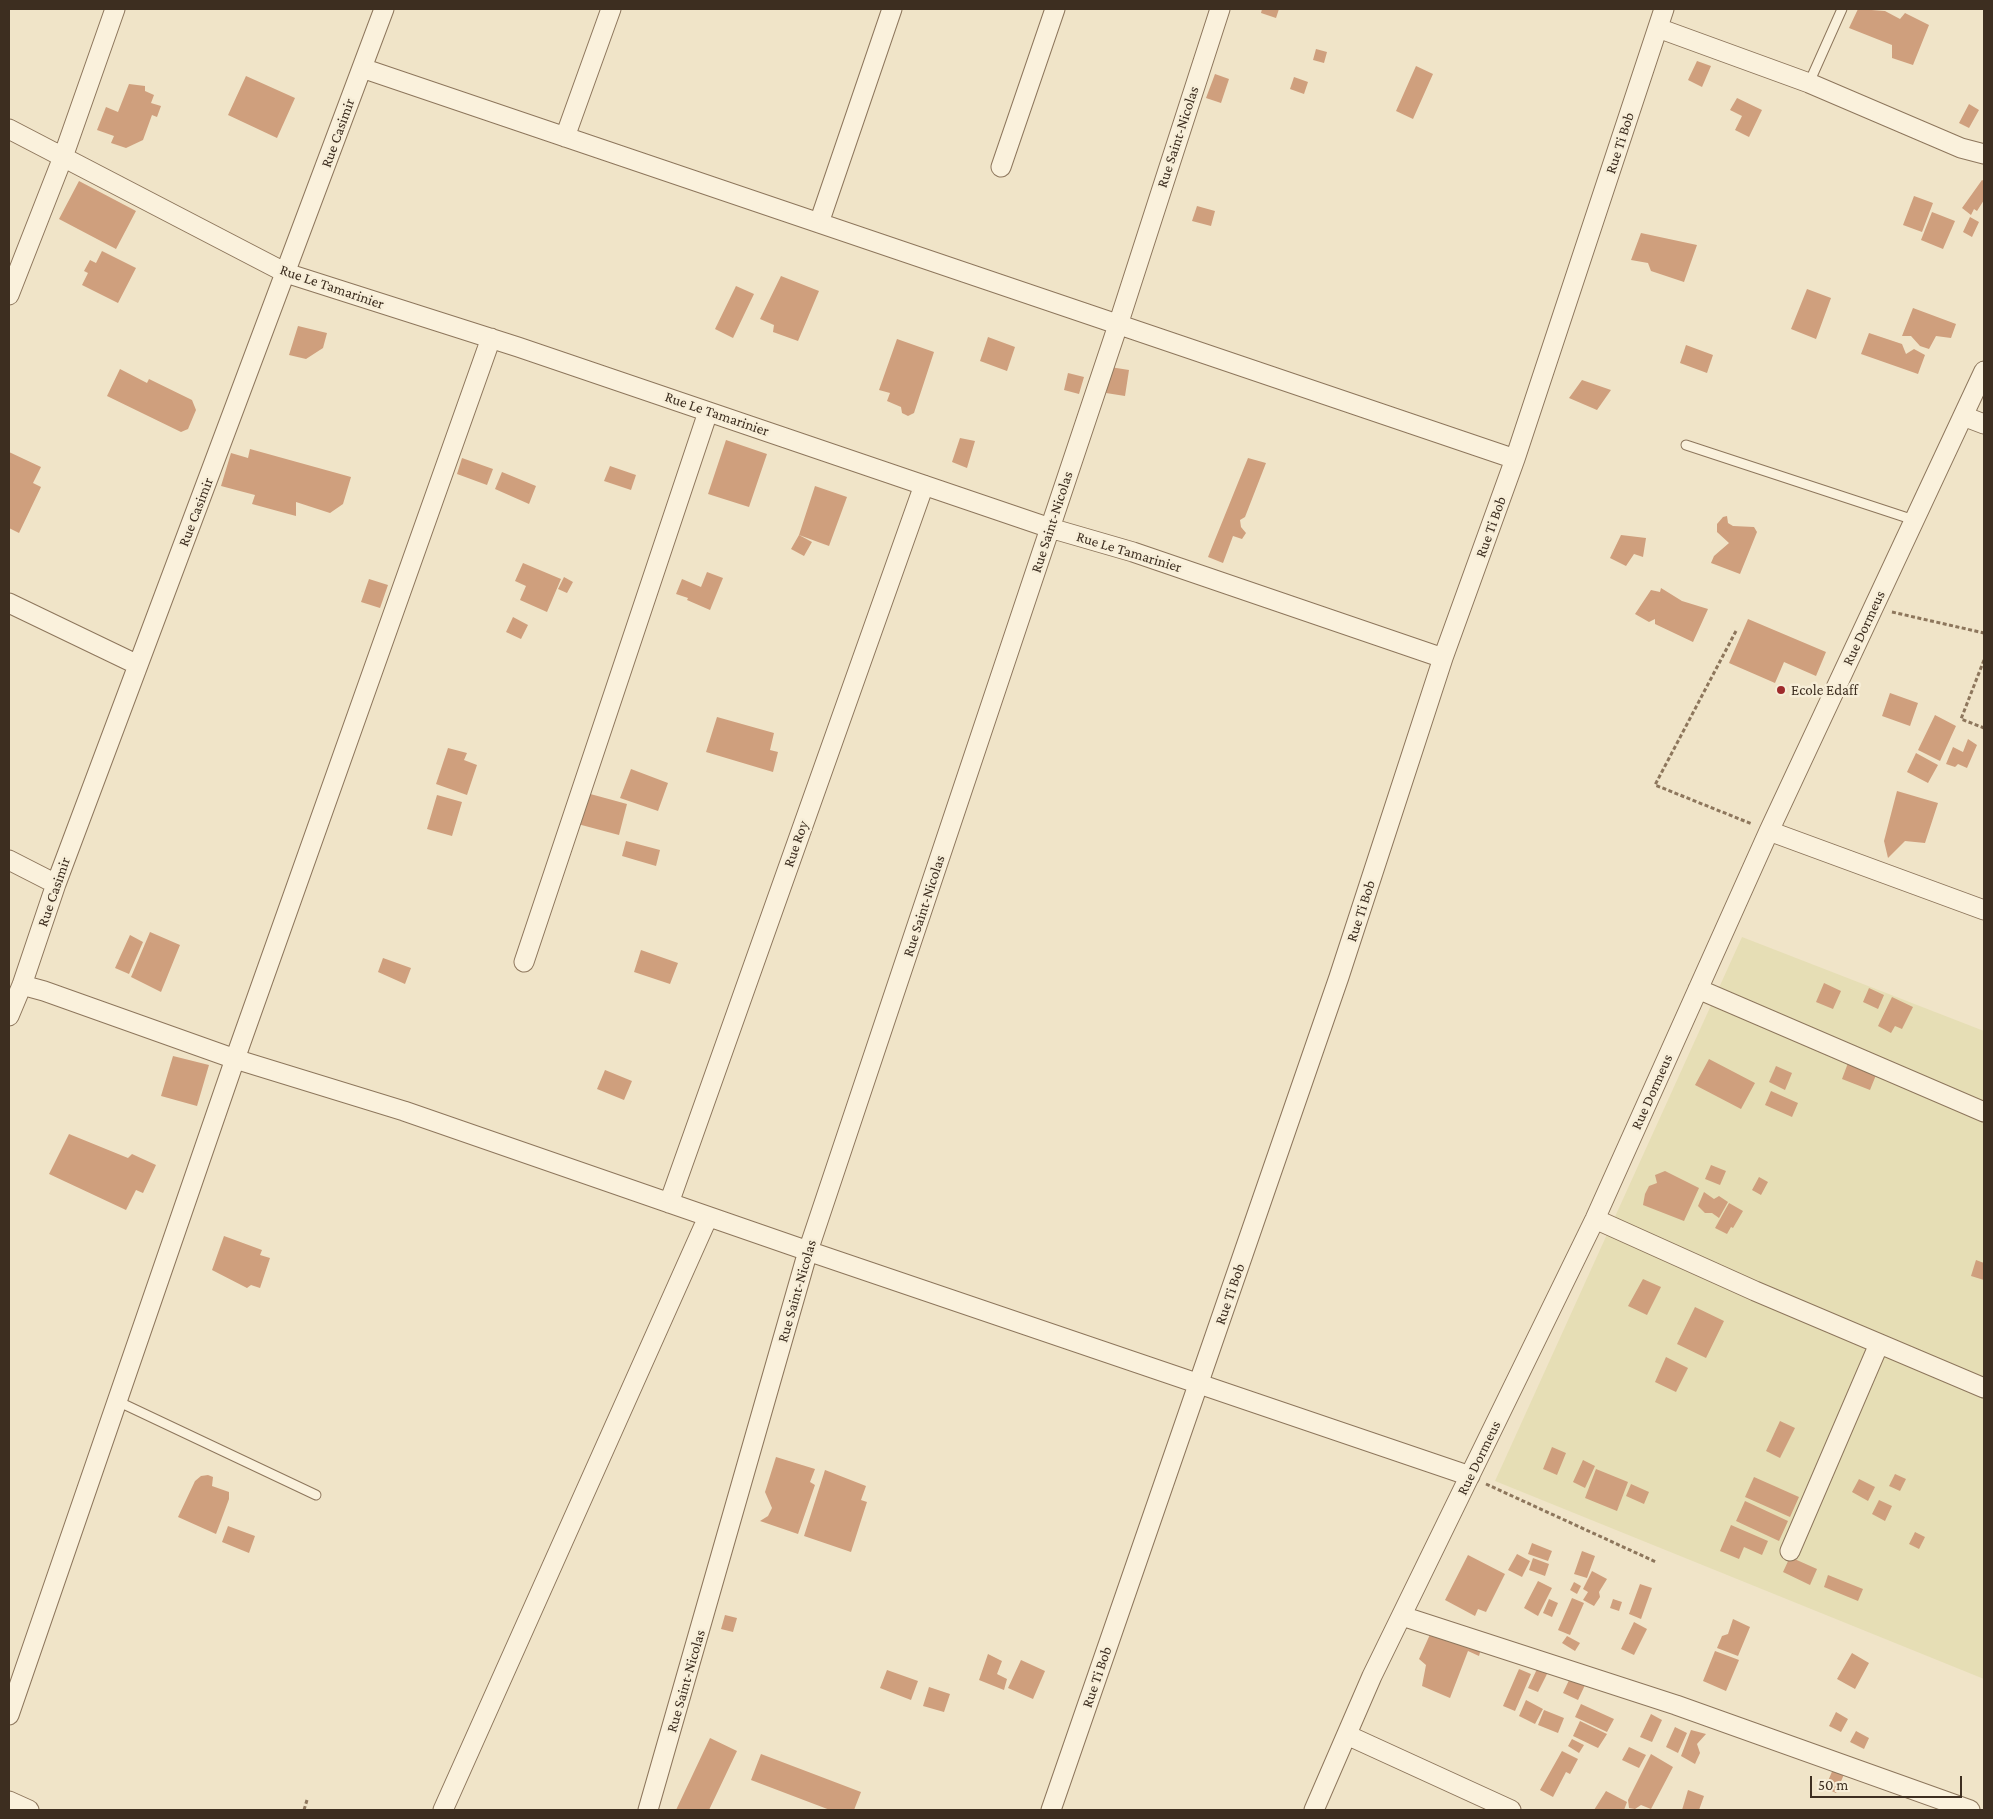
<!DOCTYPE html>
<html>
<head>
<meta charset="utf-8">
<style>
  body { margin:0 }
  #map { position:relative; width:1993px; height:1819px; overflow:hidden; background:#f0e4c8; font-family:"Crimson Pro",serif }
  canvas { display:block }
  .frame { position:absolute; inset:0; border:10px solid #3d2e20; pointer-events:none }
  .scale { position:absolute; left:1810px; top:1776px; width:152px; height:22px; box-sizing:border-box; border:2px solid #3d2e20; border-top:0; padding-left:6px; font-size:15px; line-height:18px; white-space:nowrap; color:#3d2e20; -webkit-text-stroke:4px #f7eed8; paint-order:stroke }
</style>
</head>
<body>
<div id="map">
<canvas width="1993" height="1819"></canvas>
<div class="frame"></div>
<div class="scale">50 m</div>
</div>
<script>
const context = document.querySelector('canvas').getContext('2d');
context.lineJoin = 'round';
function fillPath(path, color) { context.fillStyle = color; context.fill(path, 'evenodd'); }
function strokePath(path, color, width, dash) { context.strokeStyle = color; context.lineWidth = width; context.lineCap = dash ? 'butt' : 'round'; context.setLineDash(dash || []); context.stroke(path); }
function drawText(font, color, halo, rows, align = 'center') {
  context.font = font + ' "Crimson Pro",serif'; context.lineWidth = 5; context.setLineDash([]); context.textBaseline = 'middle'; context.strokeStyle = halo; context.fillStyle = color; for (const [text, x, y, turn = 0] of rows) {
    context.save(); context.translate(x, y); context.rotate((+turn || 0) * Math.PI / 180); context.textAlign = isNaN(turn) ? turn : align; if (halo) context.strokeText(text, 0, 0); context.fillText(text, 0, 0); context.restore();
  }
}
const farmland = new Path2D(`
  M1742,937l242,94v648l-489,-198z`);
const building = new Path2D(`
  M1262,9h17l-3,9 -15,-5z
  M1858,9l27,2 15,8 5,-6 24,12 -16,40 -21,-7v-13l-43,-17z
  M1316,49l11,3 -3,11 -11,-3z
  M1697,61l14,5 -9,21 -14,-7z
  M1416,66l17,8 -20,45 -17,-8z
  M1215,74l14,5 -8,24 -15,-5z
  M246,76l49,22 -18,40 -49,-23z
  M1294,77l14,5 -4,12 -14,-5z
  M129,84l16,2v5l9,4 -3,8 10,3 -4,11 -5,-2 -9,25 -17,8 -15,-5 3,-7 -17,-6 9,-23 12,5z
  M1737,98l25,12 -13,27 -14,-7 7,-14 -12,-6z
  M1969,104l10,6 -10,18 -10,-5z
  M1982,180l2,1v19l-7,11 -3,-2 -3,6 -9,-7z
  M79,181l57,30 -20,38 -57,-30z
  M1914,196l19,7 -11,29 -19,-7z
  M1197,206l18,5 -4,15 -19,-5z
  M1932,212l23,9 -12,28 -22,-9z
  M1970,217l9,5 -7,15 -9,-5z
  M1641,233l56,12 -13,37 -33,-11 -3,-8 -17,-3z
  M102,251l34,17 -18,35 -36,-18 6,-12 -4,-2 6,-11 6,3z
  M781,276l38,15 -21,50 -25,-9 1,-7 -14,-6z
  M736,286l18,8 -21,44 -18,-9z
  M1807,289l24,9 -15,41 -25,-10z
  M1913,308l43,16 -5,14 -15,-2 -7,13 -9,-3 -9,-10h-9z
  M298,326l29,7 -4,15 -17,11 -17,-4z
  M1869,333l33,11 4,10 8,-5 11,6 -7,19 -57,-20z
  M988,337l27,10 -8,24 -27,-10z
  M897,339l37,13 -20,61 -6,3 -6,-3 -1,-6 -14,-6 3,-8 -11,-3z
  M1686,345l27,10 -6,18 -27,-10z
  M1110,367l19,3 -4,26 -19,-3z
  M120,369l27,14 2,-4 43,21 4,10 -8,19 -7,3 -74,-36z
  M1068,373l16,4 -5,17 -15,-4z
  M1582,380l29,10 -14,20 -28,-12z
  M960,438l15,3 -8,27 -15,-6z
  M726,440l41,14 -18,53 -41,-13z
  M250,449l101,28 -8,27 -13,9 -34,-11v14l-44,-12 3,-9 -34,-9 10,-33 17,5z
  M9,452l32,15 -8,16 8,4 -22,46 -10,-5z
  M462,458l31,11 -6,16 -30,-11z
  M1248,458l18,5 -21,54 -5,3 1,7 5,6 -4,6 -9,-3 -10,27 -15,-6z
  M610,466l26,9 -5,15 -27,-9z
  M502,472l34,14 -7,18 -34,-15z
  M815,486l32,11 -18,49 -30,-11 13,7 -8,14 -13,-7 8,-14z
  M1727,516l1,7 5,3 21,1 3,5 -17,42 -29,-11 3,-7 15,-13 -12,-11v-8l6,-7z
  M1621,535l25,3 -3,19 -9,-3 -8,12 -16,-8z
  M523,563l38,16 -14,33 -27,-12 6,-14 -11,-5z
  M707,572l16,6 -13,32 -23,-10 1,-2 -12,-4 6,-15 19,8z
  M564,577l9,5 -6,11 -9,-4z
  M369,579l19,6 -8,23 -19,-6z
  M1661,588l21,13 26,8 -15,33 -38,-18v-5l-6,3 -14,-8 16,-24 9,2z
  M513,617l15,8 -7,14 -15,-7z
  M1748,619l78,33 -10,24 -32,-14 -9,21 -46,-20z
  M1890,693l28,10 -8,23 -28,-10z
  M1935,715l21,11 -16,35 -22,-11z
  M717,717l57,16 -4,17 8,2 -5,20 -67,-20z
  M1968,739l9,6 -10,23 -9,-4 -3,3 -9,-3 7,-17 10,5z
  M448,748l19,5 -3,7 13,5 -10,30 -31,-11z
  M1916,753l22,12 -10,18 -21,-11z
  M631,769l37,14 -10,28 -38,-13z
  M1897,791l41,12 -13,40 -20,-2 -17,17 -4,-17z
  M583,792l44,12 -8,31 -45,-12z
  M437,795l25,7 -10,34 -25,-7z
  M626,841l34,9 -4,16 -34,-10z
  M150,932l30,13 -19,47 -30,-15z
  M130,935l13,7 -14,32 -14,-6z
  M641,950l37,13 -8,21 -36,-12z
  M383,958l28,10 -6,16 -27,-12z
  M1824,983l17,8 -8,18 -17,-7z
  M1869,988l15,7 -6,14 -15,-7z
  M1892,997l21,10 -11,22 -7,-3 -4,7 -13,-7z
  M173,1056l36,9 -12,41 -36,-10z
  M1709,1059l46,24 -14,26 -46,-24z
  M1848,1063l28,12 -6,15 -28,-11z
  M1776,1066l16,7 -7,17 -16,-8z
  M605,1070l27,11 -8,19 -27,-11z
  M1771,1091l27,12 -6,14 -27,-12z
  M69,1134l59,24 4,-4 24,11 -13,28 -7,-3 -10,20 -77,-36z
  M1711,1165l15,6 -6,14 -15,-6z
  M1665,1171l34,17 -15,33 -41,-16 2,-11 4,-8 8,-3 -2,-8z
  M1759,1177l9,5 -7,13 -9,-5z
  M1704,1192l10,7 5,-3 9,6 -9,16 -7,-5h-7l-7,-7z
  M1729,1203l14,8 -10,17 -2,-1 -4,7 -12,-6z
  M224,1236l38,14 -2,5 10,3 -10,30 -9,-3 -4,3 -35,-18z
  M1976,1260l8,3v17l-13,-4z
  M1643,1279l18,8 -14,28 -19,-9z
  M1695,1307l29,14 -18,37 -29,-14z
  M1666,1357l22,11 -12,24 -21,-10z
  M1780,1421l15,7 -15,30 -14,-7z
  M1552,1447l14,6 -9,22 -14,-6z
  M776,1457l39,12 -5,13 5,3 -17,49 -38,-13 8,-5 4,-8 -7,-16z
  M1583,1460l12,6 -10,22 -12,-6z
  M1596,1469l32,13 -11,29 -32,-13z
  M825,1470l41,16 -5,14 6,2 -16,50 -47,-16z
  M1895,1474l11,5 -6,12 -11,-5z
  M208,1475l5,2 -1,9 17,6v7l-13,35 -38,-17 17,-36 6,-5z
  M1754,1477l45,20 -9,20 -45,-20z
  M1859,1479l16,8 -7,14 -16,-9z
  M1631,1484l18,8 -5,12 -18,-8z
  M1879,1500l13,6 -7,15 -13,-7z
  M1745,1501l43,20 -9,20 -43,-20z
  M1731,1525l37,16 -6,14 -18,-8 -5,12 -19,-8z
  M228,1526l27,10 -6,17 -27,-11z
  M1915,1532l10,5 -6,12 -10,-5z
  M1532,1543l20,8 -4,10 -20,-7z
  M1582,1551l13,5 -8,22 -13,-4z
  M1517,1554l13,7 -8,16 -14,-7z
  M1468,1555l37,19 -19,38 -8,-3 -3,7 -30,-16z
  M1790,1557l27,12 -7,16 -27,-13z
  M1533,1558l16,6 -4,12 -16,-6z
  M1592,1571l15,8 -8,13 1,5 -6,9 -11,-6 5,-8 -5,-3z
  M1828,1575l35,14 -5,12 -34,-14z
  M1538,1581l14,7 -14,28 -14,-8z
  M1574,1582l7,4 -4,8 -7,-4z
  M1640,1584l12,4 -11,31 -12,-5z
  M1572,1598l12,5 -14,32 -12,-5z
  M1549,1599l9,4 -6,14 -9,-4z
  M1613,1599l9,3 -3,9 -9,-3z
  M725,1615l12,3 -4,14 -12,-3z
  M1733,1619l17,8 -12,29 -21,-8 5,-12 6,-2z
  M1634,1622l13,7 -13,26 -13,-6z
  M1432,1630l50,15 -3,11 -11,-5 -18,47 -28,-12 4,-21 -7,-6z
  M1567,1636l13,7 -5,8 -13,-8z
  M1715,1651l24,9 -13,31 -23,-10z
  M1852,1653l17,10 -14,26 -18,-10z
  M988,1654l14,7 -5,13 10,5 -3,11 -25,-10z
  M1021,1660l24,11 -12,28 -25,-11z
  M1538,1667l10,5 -10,20 -10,-4z
  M1519,1669l12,5 -16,37 -12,-5z
  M887,1670l31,11 -7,19 -31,-12z
  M1570,1678l15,7 -7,15 -15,-7z
  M929,1687l21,7 -6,18 -21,-6z
  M1526,1700l17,9 -8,15 -16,-8z
  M1581,1704l33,15 -7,13 -32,-15z
  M1544,1710l20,8 -6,15 -20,-8z
  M1836,1712l12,7 -7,13 -12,-6z
  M1651,1714l11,6 -10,22 -12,-5z
  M1580,1721l27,13 -9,14 -25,-12z
  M1675,1727l12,6 -9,20 -12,-6z
  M1691,1730l15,4 -9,10 3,9 -5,11 -14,-8z
  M1856,1731l13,7 -5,11 -14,-7z
  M710,1738l27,13 -28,59h-33z
  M1572,1739l12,6 -5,8 -11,-7z
  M1629,1747l17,8 -7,13 -17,-8z
  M1562,1751l16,8 -8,15 -4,-2 -13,25 -13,-7z
  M761,1754l100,38 -7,18h-24l-79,-30z
  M1651,1754l22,13 -22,42 -10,-4 -6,4 -6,-1 -1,-8z
  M1834,1767l11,5 -9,21 -11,-5z
  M1688,1790l16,6 -5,14h-17z
  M1606,1791l21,11 -3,8h-30z`);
const path = new Path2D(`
  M1892,612l92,21
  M1736,631l-81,154 97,39
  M1984,660l-23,59 23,9
  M1486,1484l170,78
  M304,1810l3,-10`);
const service = new Path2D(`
  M1809,83l33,-74
  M1686,445l228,75
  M117,1401l199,94`);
const minor = new Path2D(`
  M1658,28l151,55 152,65 23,6
  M362,68l1153,391
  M9,129l277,144 232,74 532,181 83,24 310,106
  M565,137l46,-128
  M1001,167l54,-158
  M819,223l73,-214
  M9,295l54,-138 52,-148
  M1963,416l21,8
  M9,603l129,62
  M1769,831l215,79
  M9,860l47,24
  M524,962l184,-550
  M22,985l22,6 191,68 169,52 404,140 662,225
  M1698,989l286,123
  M9,1016l13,-31 34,-101 328,-875
  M669,1203l255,-718
  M1595,1219l160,72 229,97
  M1790,1551l89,-207
  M1402,1616l274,89 294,105
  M9,1715l226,-656 256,-721
  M1347,1735l164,75
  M9,1801l20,9
  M443,1810l265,-593
  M648,1810l160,-559 310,-926 102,-316
  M1051,1810l288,-833 104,-319 72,-199 149,-450
  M1314,1810l58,-134 223,-457 174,-388 215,-460`);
const markers = [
  [1781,690,5,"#9e2a2b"]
];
const streetNames = [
  ["Rue Casimir",338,133,-70],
  ["Rue Saint-Nicolas",1178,137,-72],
  ["Rue Ti Bob",1620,143,-72],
  ["Rue Le Tamarinier",332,287,19],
  ["Rue Le Tamarinier",717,414,19],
  ["Rue Casimir",196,512,-69],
  ["Rue Saint-Nicolas",1052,522,-72],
  ["Rue Ti Bob",1491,527,-70],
  ["Rue Le Tamarinier",1129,552,17],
  ["Rue Dormeus",1864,628,-65],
  ["Rue Roy",796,844,-71],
  ["Rue Casimir",54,892,-71],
  ["Rue Saint-Nicolas",924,906,-72],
  ["Rue Ti Bob",1361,911,-72],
  ["Rue Dormeus",1652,1092,-66],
  ["Rue Saint-Nicolas",797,1291,-74],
  ["Rue Ti Bob",1230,1294,-71],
  ["Rue Dormeus",1479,1458,-64],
  ["Rue Ti Bob",1097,1677,-71],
  ["Rue Saint-Nicolas",686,1681,-74]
];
const poiNames = [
  ["Ecole Edaff",1791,690]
];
fillPath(farmland, '#e6deb5');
fillPath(building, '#cf9f7d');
strokePath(service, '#8d765c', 11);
strokePath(minor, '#8d765c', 21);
strokePath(path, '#8d765c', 3, [4, 2.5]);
strokePath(service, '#faf1dc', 9);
strokePath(minor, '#faf1dc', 19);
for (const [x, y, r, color] of markers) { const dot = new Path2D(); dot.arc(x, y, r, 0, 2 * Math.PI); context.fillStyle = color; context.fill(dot); strokePath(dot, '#f7eed8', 2); }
drawText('15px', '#3d2e20', '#f7eed8', streetNames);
drawText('15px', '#3d2e20', '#f7eed8', poiNames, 'left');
</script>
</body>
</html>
